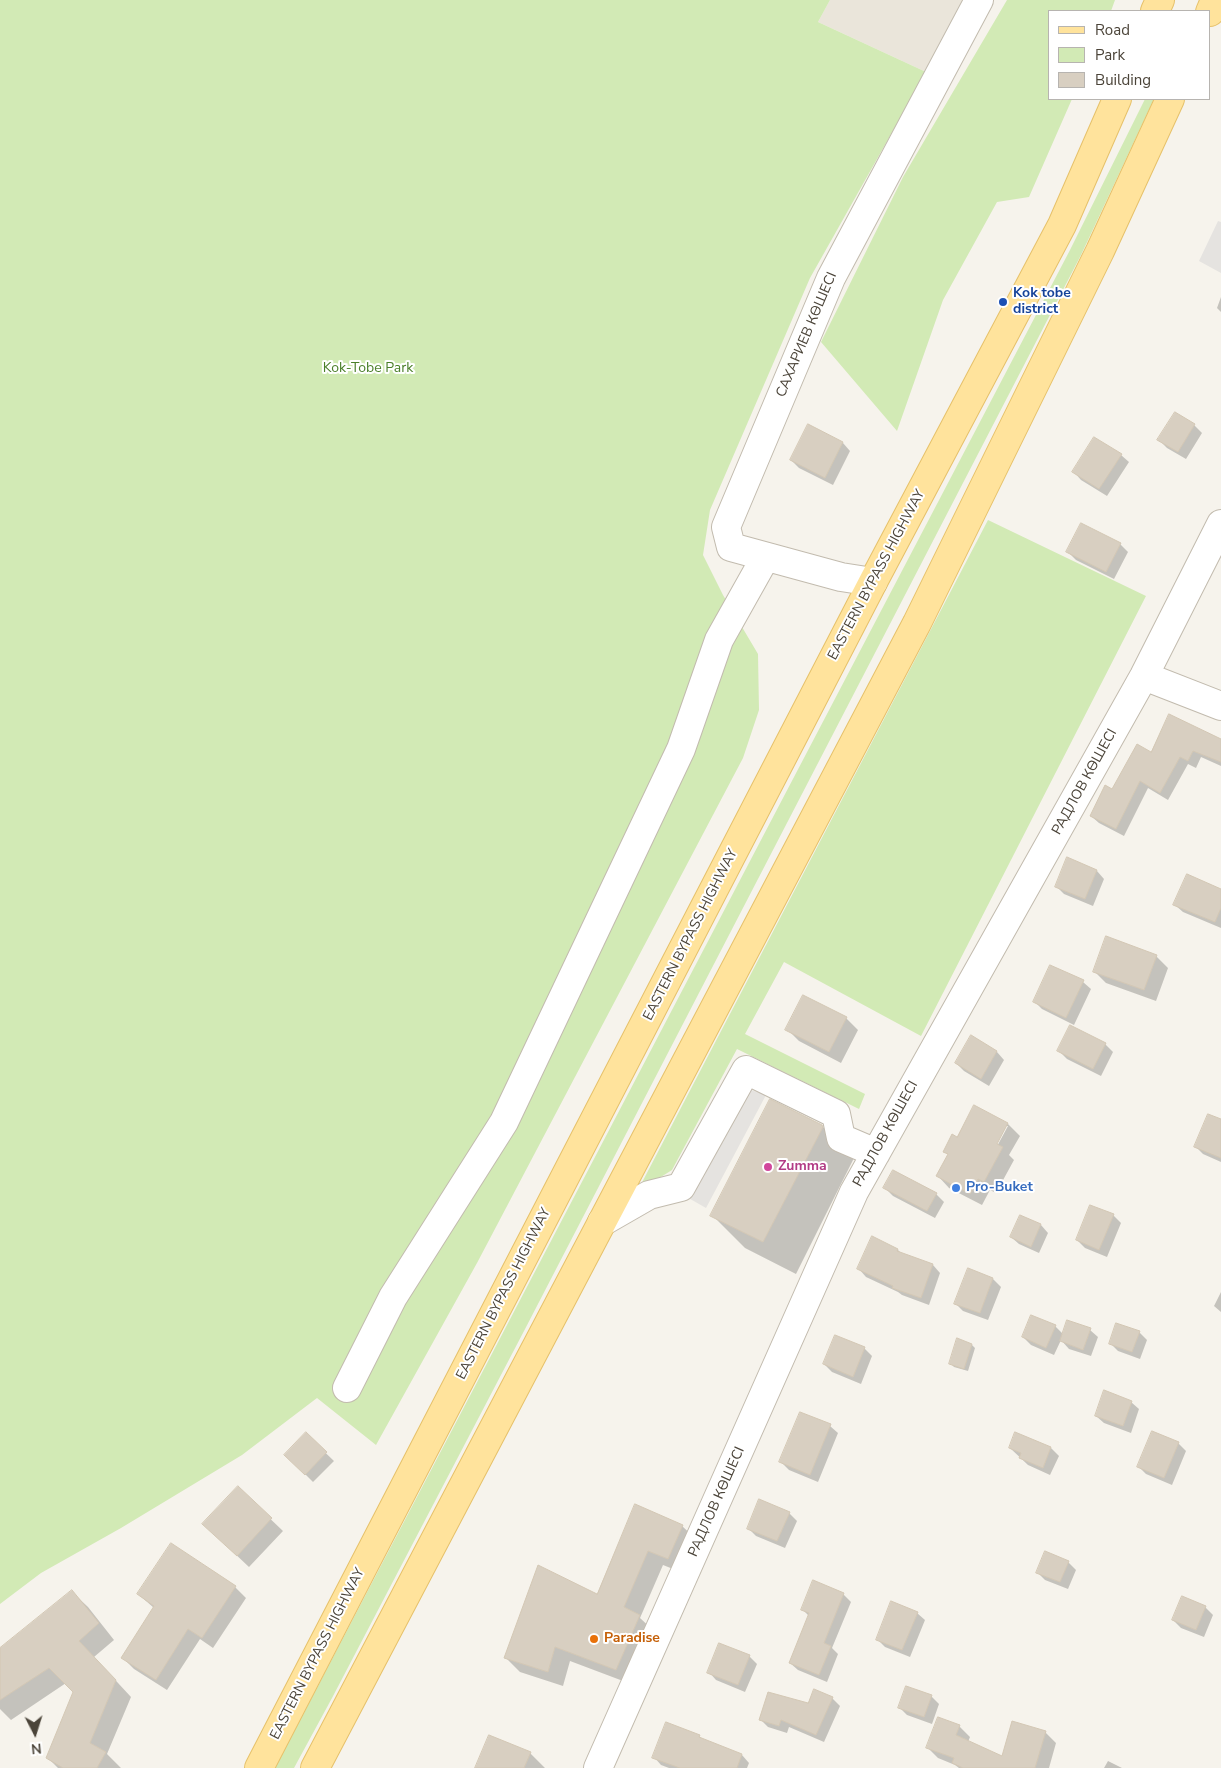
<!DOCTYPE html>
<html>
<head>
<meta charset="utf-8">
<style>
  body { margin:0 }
  #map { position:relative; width:1221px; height:1768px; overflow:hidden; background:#f6f3ec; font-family:"Nunito Sans",sans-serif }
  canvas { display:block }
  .legend { position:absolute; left:1048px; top:10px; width:162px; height:90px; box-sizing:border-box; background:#fff; border:1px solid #b7b4b0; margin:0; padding:6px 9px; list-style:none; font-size:15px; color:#4b4439 }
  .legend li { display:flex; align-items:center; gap:10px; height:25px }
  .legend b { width:25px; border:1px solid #b7b4b0 }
  .north { position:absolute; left:10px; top:1708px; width:50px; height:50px; -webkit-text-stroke:4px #fff; paint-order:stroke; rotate:175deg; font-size:14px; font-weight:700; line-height:20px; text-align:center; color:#4b4439 }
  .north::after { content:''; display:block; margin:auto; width:18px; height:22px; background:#4b4439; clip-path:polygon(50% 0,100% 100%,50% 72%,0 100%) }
</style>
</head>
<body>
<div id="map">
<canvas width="1221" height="1768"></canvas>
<ul class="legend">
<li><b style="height:6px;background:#ffe39c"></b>Road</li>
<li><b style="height:14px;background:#d2eab5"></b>Park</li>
<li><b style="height:14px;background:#d8cfc1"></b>Building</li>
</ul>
<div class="north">N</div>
</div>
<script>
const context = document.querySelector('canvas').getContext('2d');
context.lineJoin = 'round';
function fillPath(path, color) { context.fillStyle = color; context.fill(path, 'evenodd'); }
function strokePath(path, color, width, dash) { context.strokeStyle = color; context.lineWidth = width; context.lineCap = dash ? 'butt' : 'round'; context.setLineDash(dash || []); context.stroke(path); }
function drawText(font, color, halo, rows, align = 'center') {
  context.font = font + ' "Nunito Sans",sans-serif'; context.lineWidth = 4; context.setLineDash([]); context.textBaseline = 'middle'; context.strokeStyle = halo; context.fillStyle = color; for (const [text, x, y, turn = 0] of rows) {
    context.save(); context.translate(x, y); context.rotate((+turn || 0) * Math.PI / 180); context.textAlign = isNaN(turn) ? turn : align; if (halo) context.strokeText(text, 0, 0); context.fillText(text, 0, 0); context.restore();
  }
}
const residential = new Path2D(`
  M830,0h134l-38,72 -108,-50z`);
const green = new Path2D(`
  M0,0h830l-12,22 108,50 -116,206 -100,232 -7,45 20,40 35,59 1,56 -16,48 -266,505 -101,182 -59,-47 -75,57 -121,73 -80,45 -41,31z
  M1007,0h108l-4,11h-61v88h22l-43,98 -32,5 -54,98 -46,131 -76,-89 82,-165z
  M1145,99h9l-73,156 -557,1076 -192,367 -38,70h-19l795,-1518z
  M988,520l158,76 -225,440 -137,-74 -39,72 120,60 -6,15 -122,-60 -65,121 -35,22z`);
const parking = new Path2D(`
  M1218,221l3,1v51l-22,-12z
  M745,1088l21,7 -60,113 -21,-12z`);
const shadow = new Path2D(`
  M1221,297v15l-4,-4z
  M1175,414l19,11 8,8 -16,26 -19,-11 -8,-8z
  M809,426l34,17 7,8 -17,34 -34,-17 -8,-8z
  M1121,455l8,7 -22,34 -26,-16 -7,-8z
  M1120,544l8,8 -14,27 -38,-19 -8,-8z
  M1221,740v26l-20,-9 -5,11 -8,-4 -20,36 -20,-12 -24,48 -25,-13 -8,-7 22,-26 38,-36z
  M1067,859l30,12 7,8 -11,27 -29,-12 -8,-8z
  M1221,890v38l-38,-16 -8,-7z
  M1156,956l12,12 -12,33 -50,-18 -12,-12z
  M1083,982l8,7 -17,36 -32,-16 -7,-7z
  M804,997l42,21 12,12 -17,33 -42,-22 -12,-12z
  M972,1037l25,15 7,8 -15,26 -25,-15 -8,-8z
  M1105,1044l8,8 -12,24 -34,-17 -8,-8z
  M975,1107l33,17 12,12 -11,19 5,5 -18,33 -6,-3 -8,15 -33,-17 -11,-12 11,-21 -4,-4 13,-12zM1005,1126h3l-13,24 -2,-1z
  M1221,1121v41l-18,-8 -8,-8z
  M822,1126l32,32 -58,116 -51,-26 -33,-33z
  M885,1188l51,6 8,8 -9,16 -42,-22z
  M1113,1215l8,8 -14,34 -22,-9 -8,-8z
  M1021,1216l20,9 7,8 -9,20 -20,-9 -8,-7z
  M873,1238l25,12 4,4 31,11 7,8 -11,32 -27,-10 -4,-3 -32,-15 -7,-8z
  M968,1270l25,9 8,8 -13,33 -25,-9 -7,-7z
  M1221,1292v20l-7,-6z
  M1032,1316l23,10 9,9 26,-5 8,7 -7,19 -22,-7 -8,-9 -7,15 -23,-10 -8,-8z
  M1139,1332l8,8 -7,19 -22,-8 -8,-8z
  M958,1340l14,5 3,3 -7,23 -14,-4 -4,-4z
  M864,1348l8,8 -11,28 -29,-12 -8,-8z
  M1131,1402l8,7 -8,24 -27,-10 -8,-7z
  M830,1426l8,7 -20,49 -29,-12 -8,-8z
  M306,1434l28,27 -21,21 -27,-27z
  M1016,1434l35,14 8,8 -9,19 -22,-10 -18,-17z
  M1178,1443l8,8 -14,34 -26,-11 -7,-7z
  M238,1488l45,43 -34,36 -33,-31z
  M636,1506l46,20 15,14 -14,33 -20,-8 -23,53 14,13 -23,53 -61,-23 -7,25 -43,-14 -15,-15 93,-61z
  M789,1513l8,8 -12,27 -29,-12 -8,-8z
  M171,1545l64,42 11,11 -33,50 -13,-9 -33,51 -33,-21 -11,-11 31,-50 -16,-14z
  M1068,1562l8,8 -8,19 -23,-9 -8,-8z
  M72,1592l16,15 26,33 -20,17 37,40 -24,57 14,14h-63l-10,-10 26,-66 -8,-9 -55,37 -11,-11v-59z
  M843,1594l8,8 -19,46 6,6 -11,28 -29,-12 -8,-7 19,-47 -6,-6z
  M1205,1607l8,8 -9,22 -23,-9 -8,-8z
  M917,1613l8,7 -15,37 -25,-10 -8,-8z
  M749,1656l8,8 -12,28 -29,-12 -7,-8z
  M931,1696l8,8 -7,20 -25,-9 -7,-7z
  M832,1698l8,8 -16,36 -35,-15 -2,6 -19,-6 -7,-7z
  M959,1726l11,11 -2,5 35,15 42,-25 11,11 -7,25h-90l-4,-3 -17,-7 -11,-11z
  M699,1736l4,4 39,15 7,8 -2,5h-78l-8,-3 -7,-8z
  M530,1753l15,15h-69z
  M1108,1761l14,7h-18z`);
const building = new Path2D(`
  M1175,412l20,12 -17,28 -21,-12z
  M808,424l35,18 -18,36 -35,-18z
  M1094,437l28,17 -23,35 -27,-17z
  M1081,523l40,20 -15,29 -40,-20z
  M1169,714l52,25v23l-28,-11 -5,10 -8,-4 -20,36 -20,-12 -24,48 -26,-13 15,-31 7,4 25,-45 14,8z
  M1067,857l30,13 -12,29 -30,-12z
  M1187,874l34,15v19l-6,14 -42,-17z
  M1106,936l51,19 -13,35 -51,-18z
  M1050,965l34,15 -18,38 -33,-16z
  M803,995l44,22 -18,35 -44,-22z
  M1070,1025l36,18 -13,26 -36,-18z
  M971,1035l26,16 -16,28 -26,-16z
  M770,1099l52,26 1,2 -60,115 -53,-26z
  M974,1105l34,18 -11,21 6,3 -19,35 -6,-3 -8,15 -34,-18 12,-22 -5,-2 9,-18 5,3z
  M1208,1114l13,5v39l-27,-11z
  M893,1170l44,23 -10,18 -44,-23z
  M1090,1205l24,9 -15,36 -23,-10z
  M1020,1215l21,9 -10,23 -21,-10z
  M872,1236l26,13 -1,2 36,13 -12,34 -29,-10 1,-2 -36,-17z
  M968,1268l25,10 -13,35 -26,-9z
  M1031,1315l25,10 -10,23 -24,-11z
  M1067,1320l24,8 -8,22 -23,-9z
  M1116,1323l24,8 -8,21 -23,-8z
  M835,1335l30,12 -12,30 -30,-13z
  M957,1338l15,6 -8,25 -15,-5z
  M1104,1390l28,11 -9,25 -28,-10z
  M800,1412l31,12 -21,51 -31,-13z
  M1152,1431l27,11 -15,36 -27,-11z
  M306,1432l21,20 -22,23 -21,-20z
  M1015,1432l36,15 -8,21 -24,-10 2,-5 -12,-5z
  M238,1486l34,32 -35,38 -35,-32z
  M759,1499l31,13 -13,29 -30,-12z
  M635,1504l48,21 -15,34 -20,-8 -24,56 16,8 -24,55 -61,-23 -7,25 -44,-14 34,-93 59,29z
  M171,1543l65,43 -34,52 -14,-9 -32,51 -35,-22 33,-52 -17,-12z
  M1045,1551l24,10 -9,21 -24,-9z
  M813,1580l31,13 -20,50 7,3 -12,29 -30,-12 20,-50 -8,-3z
  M72,1590l27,33 -20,18 37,39 -26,63 16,9 -9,16h-34l-17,-10 27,-66 -24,-24 -49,32v-52z
  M1182,1596l24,10 -10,24 -24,-10z
  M891,1601l27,11 -16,38 -26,-10z
  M719,1643l31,12 -12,30 -31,-12z
  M906,1686l26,9 -8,22 -26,-9z
  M814,1689l19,8 -17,38 -35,-15 -2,6 -20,-6 9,-28 40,11z
  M938,1717l22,8 -4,10 46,21 10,-35 34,10 -11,37h-72l-11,-5 2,-5 -28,-10z
  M666,1722l34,13 -1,2 43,17 -5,14h-57l-28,-10z
  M489,1735l42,17 -7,16h-49z`);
const minor = new Path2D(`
  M873,582l-32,-5 -110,-30 -5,-20 105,-249 148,-278
  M1144,676l77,30
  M602,1222l47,-27 32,-8 65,-117 90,44 5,24 35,15
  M347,1388l46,-91 111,-175 177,-373 38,-109 46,-82
  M598,1768l256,-576 290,-516 77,-152`);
const major = new Path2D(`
  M1155,11l5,-11
  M1210,12l5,-12
  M259,1768l614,-1186 189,-357 55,-126
  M315,1768l602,-1145 183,-372 70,-152`);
const markers = [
  [1003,302,5,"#1a4fb4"],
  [768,1167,5,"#d1479c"],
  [956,1188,5,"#3f7fe0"],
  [594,1639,5,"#e8710a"]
];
const transitNames = [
  ["Kok tobe",1013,294],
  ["district",1013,310]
];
const streetNames = [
  ["САХАРИЕВ КӨШЕСІ",807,335,-67],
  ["EASTERN BYPASS HIGHWAY",877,575,-62],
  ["РАДЛОВ КӨШЕСІ",1085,782,-61],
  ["EASTERN BYPASS HIGHWAY",691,935,-63],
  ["РАДЛОВ КӨШЕСІ",886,1134,-61],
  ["EASTERN BYPASS HIGHWAY",504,1294,-63],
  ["РАДЛОВ КӨШЕСІ",717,1502,-66],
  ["EASTERN BYPASS HIGHWAY",318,1654,-63]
];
const parkNames = [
  ["Kok-Tobe Park",368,369]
];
const hotelNames = [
  ["Zumma",778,1167]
];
const shopNames = [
  ["Pro-Buket",966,1188]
];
const foodNames = [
  ["Paradise",604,1639]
];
fillPath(residential, '#eae5da');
fillPath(green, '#d2eab5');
fillPath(parking, '#e5e3e0');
fillPath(shadow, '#0003');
fillPath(building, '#d8cfc1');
strokePath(building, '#d3c7b4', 1);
strokePath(minor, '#c2bbae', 30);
strokePath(major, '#e6c16a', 30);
strokePath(minor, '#fff', 28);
strokePath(major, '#ffe39c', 28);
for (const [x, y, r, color] of markers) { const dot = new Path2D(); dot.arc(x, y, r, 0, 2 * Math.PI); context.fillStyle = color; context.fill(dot); strokePath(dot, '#fff', 2); }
drawText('bold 14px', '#164399', '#fff', transitNames, 'left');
drawText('14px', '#4b4439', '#fff', streetNames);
drawText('14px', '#4a7f2a', '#fff', parkNames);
drawText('bold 14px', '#b23c85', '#fff', hotelNames, 'left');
drawText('bold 14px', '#366cbe', '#fff', shopNames, 'left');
drawText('bold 14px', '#c56008', '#fff', foodNames, 'left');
</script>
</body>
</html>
